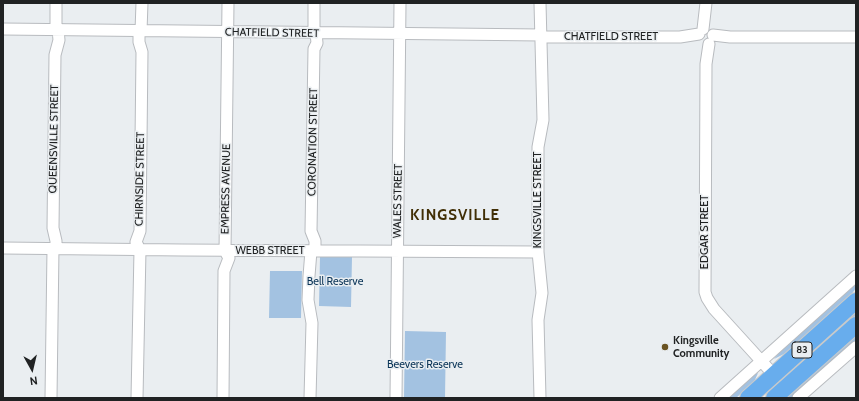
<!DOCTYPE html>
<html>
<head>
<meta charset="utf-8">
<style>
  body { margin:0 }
  #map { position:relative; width:859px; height:401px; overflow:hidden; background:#eaeef1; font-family:Cabin,sans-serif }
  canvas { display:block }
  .frame { position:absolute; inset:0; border:4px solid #202223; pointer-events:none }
  .north { position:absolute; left:12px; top:349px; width:40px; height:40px; -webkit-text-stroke:3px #eaeef1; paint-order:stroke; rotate:172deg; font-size:11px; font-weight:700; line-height:16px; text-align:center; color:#202223 }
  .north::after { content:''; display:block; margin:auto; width:14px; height:18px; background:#202223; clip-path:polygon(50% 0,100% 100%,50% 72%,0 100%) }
</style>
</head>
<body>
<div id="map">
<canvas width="859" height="401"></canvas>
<div class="frame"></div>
<div class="north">N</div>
</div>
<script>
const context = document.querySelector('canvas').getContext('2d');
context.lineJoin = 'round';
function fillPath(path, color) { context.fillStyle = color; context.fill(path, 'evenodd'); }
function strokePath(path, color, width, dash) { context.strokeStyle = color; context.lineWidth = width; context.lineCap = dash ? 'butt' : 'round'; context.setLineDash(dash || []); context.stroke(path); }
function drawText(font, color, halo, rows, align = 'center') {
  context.font = font + ' Cabin,sans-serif'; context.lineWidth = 3; context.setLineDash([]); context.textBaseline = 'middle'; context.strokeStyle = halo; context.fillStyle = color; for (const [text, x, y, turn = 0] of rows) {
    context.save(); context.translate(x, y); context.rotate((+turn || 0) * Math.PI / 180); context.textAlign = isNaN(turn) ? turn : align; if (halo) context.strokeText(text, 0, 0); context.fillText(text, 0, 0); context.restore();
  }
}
const green = new Path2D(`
  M320,257h32l-1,50 -32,-1z
  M270,271h32l-1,47h-32z
  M856,284v4l-5,7 -63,57 -14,7 5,-6z
  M856,309v7l-26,20 -1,-1z
  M405,331l41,1 -1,66h-41z
  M856,334v7l-64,57h-9z
  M758,373l-4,9 -18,16h-8l25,-23z`);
const minor = new Path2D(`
  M3,29l538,6
  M703,29l3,-26
  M56,30v-27
  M141,31l1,-28
  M314,33v-30
  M713,35l17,2h126
  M541,37h139l19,-3
  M709,44l-3,20 -1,228 2,6 7,11 60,66
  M3,248l179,2 356,2
  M56,248v-7l-3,-13 2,-173 4,-15 -1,-10
  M315,251v-10l-4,-10 3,-182 3,-6 -1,-10
  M51,398l2,-150
  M137,398l3,-148 -4,-8 4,-11 2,-179 -3,-10v-11
  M223,398l1,-127 5,-13 -4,-7 3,-248
  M310,398l2,-75 -4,-23 1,-24 2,-25
  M396,398l4,-395
  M540,398l-2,-78 4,-27 -4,-41v-105l5,-27 -3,-117
  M720,398l136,-122
  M798,398l58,-51`);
const highway = new Path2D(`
  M748,398l108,-97
  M774,398l82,-73`);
const markers = [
  [665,347,4,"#6a5322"]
];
const shields = [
  [802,350,20]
];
const shieldNames = [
  ["83",802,350]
];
const streetNames = [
  ["CHATFIELD STREET",272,33,1],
  ["CHATFIELD STREET",611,37],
  ["QUEENSVILLE STREET",54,139,-89],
  ["CORONATION STREET",313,142,-89],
  ["CHIRNSIDE STREET",140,179,-89],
  ["EMPRESS AVENUE",226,189,-89],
  ["KINGSVILLE STREET",538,200,-90],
  ["WALES STREET",398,201,-89],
  ["EDGAR STREET",705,232,-90],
  ["WEBB STREET",270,251]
];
const parkNames = [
  ["Bell Reserve",335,282],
  ["Beevers Reserve",425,365]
];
const poiNames = [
  ["Kingsville",673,341],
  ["Community",673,354]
];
const districtNames = [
  ["KINGSVILLE",455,216]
];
fillPath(green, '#a3c2e1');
strokePath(minor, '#b8bbbf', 13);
strokePath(highway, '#c9caca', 18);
strokePath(minor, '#fff', 11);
strokePath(highway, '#68aded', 16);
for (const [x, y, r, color] of markers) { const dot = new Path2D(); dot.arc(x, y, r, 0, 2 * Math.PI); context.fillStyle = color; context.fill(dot); strokePath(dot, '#eaeef1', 1.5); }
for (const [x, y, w] of shields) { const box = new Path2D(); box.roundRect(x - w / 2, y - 8, w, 16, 3); context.fillStyle = '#eaeef1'; context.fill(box); strokePath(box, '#202223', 1); }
drawText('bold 10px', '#202223', null, shieldNames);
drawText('11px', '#202223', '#eaeef1', streetNames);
drawText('11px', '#0b3558', '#eaeef1', parkNames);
drawText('bold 11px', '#202223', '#eaeef1', poiNames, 'left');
context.letterSpacing = '1px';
drawText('bold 15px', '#412f06', '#eaeef1', districtNames);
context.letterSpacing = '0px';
</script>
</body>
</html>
